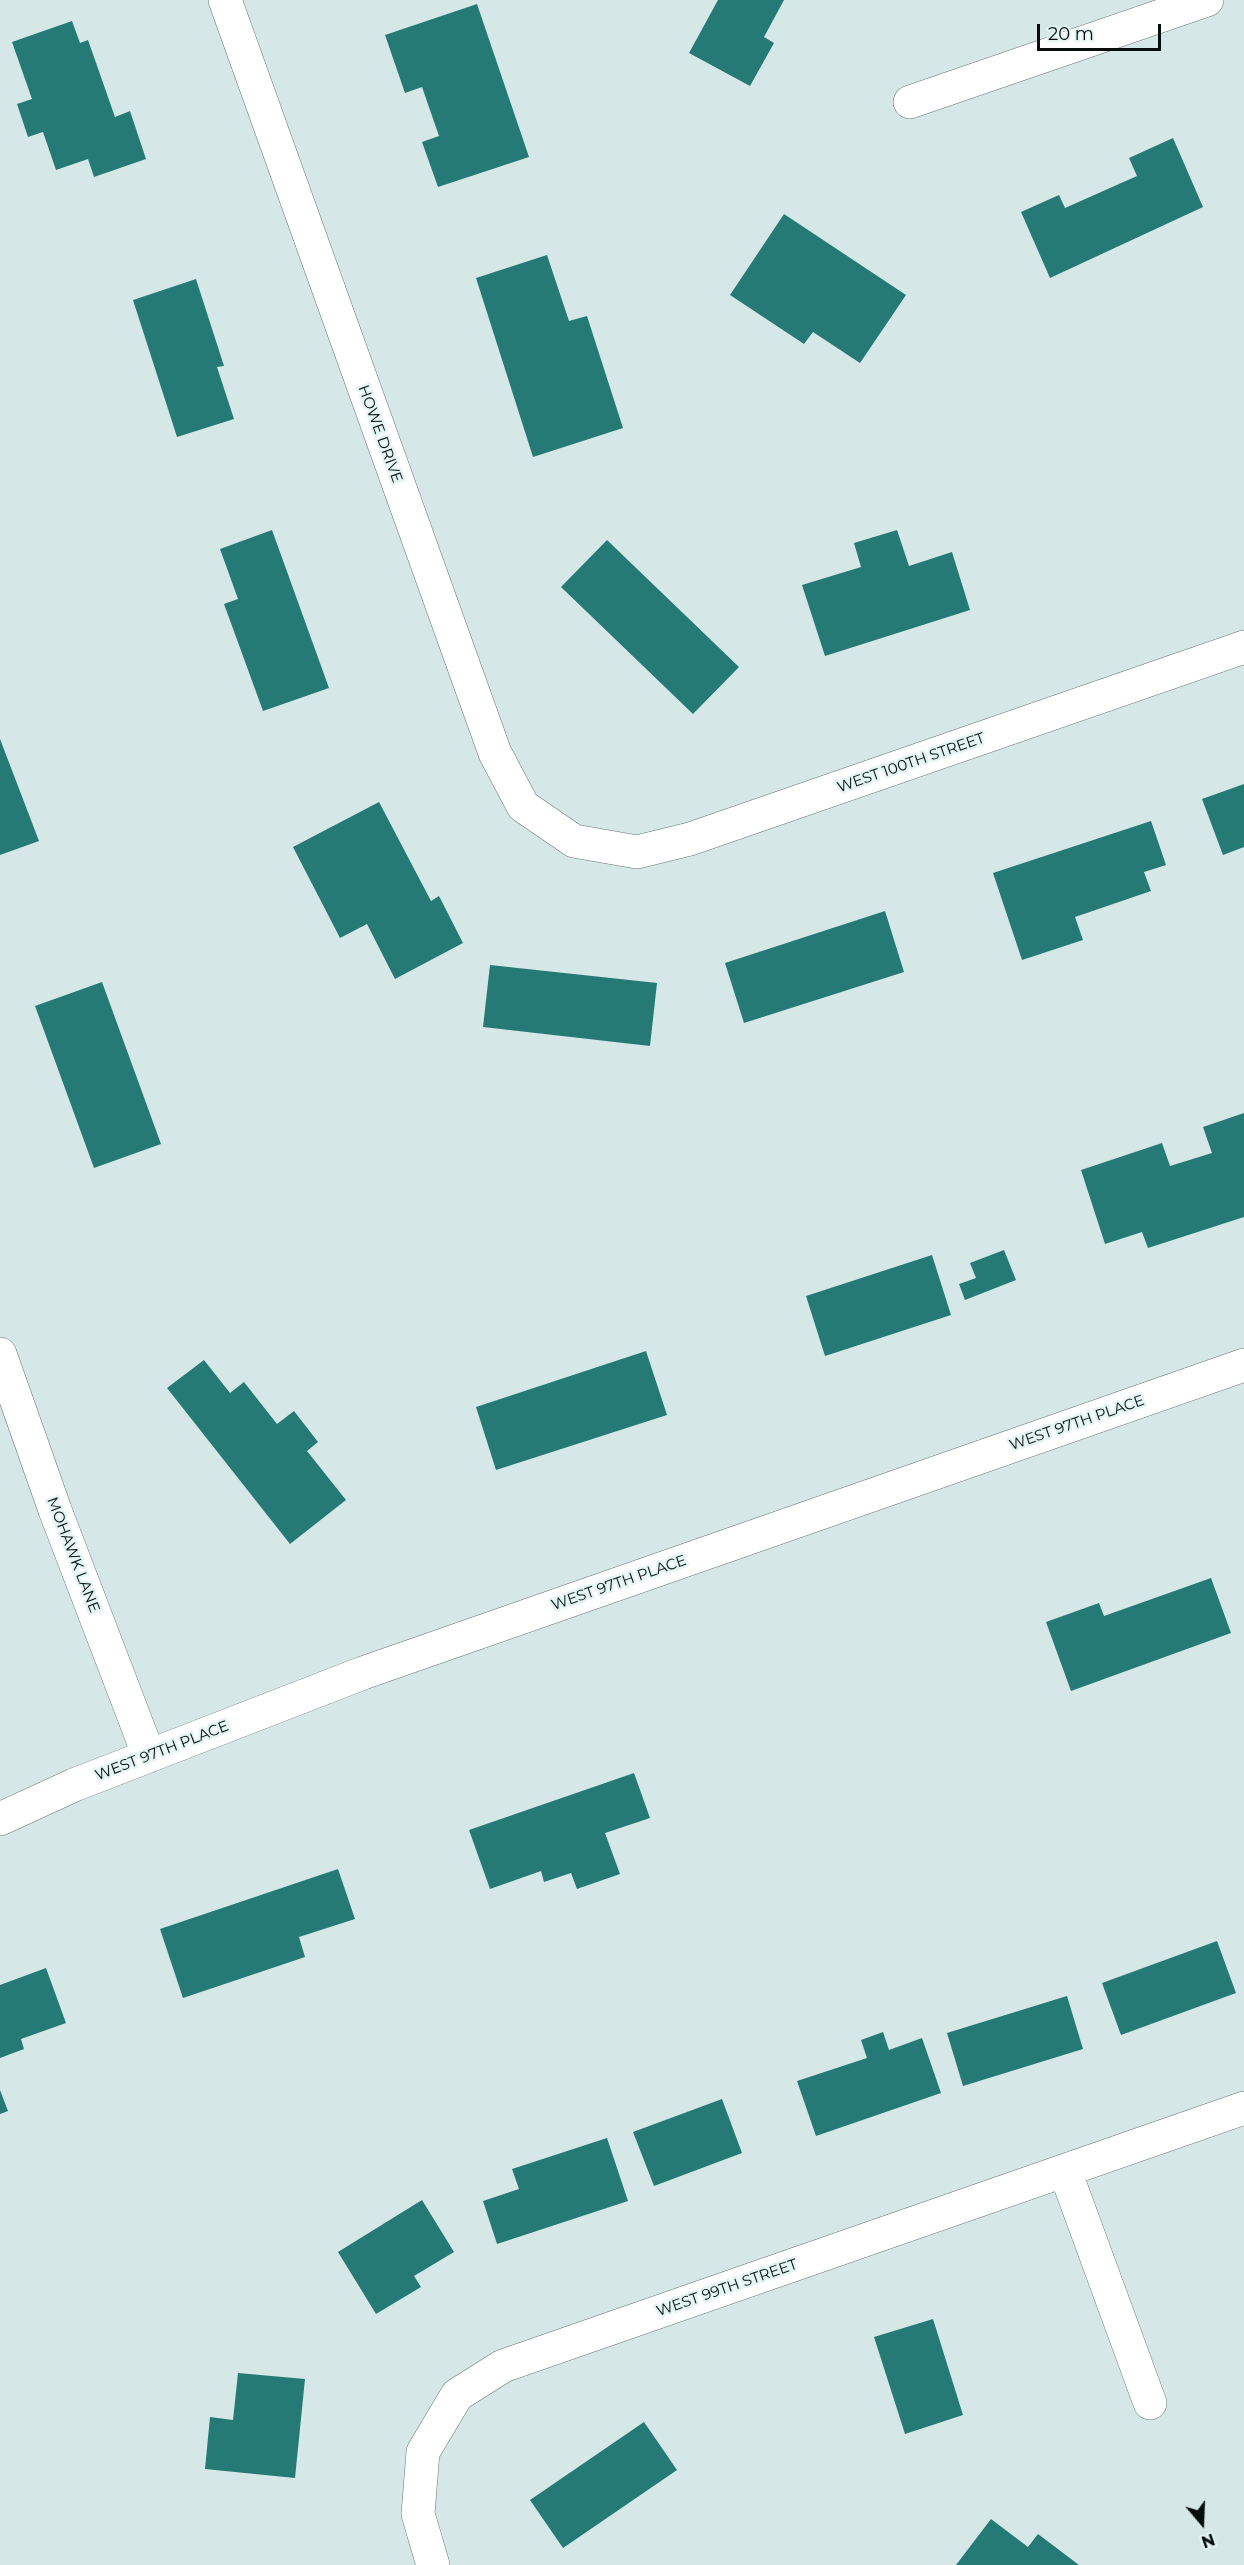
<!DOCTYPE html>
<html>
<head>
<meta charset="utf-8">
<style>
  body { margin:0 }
  #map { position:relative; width:1244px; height:2565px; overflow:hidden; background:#d5e7e6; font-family:Montserrat,sans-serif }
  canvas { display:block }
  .north { position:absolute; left:1172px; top:2493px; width:60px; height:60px; -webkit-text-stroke:4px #e2f5f3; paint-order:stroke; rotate:161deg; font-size:16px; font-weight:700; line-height:24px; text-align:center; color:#070d0c }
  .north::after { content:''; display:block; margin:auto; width:21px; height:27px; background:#070d0c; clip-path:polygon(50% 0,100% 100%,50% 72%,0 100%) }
  .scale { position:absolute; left:1037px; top:24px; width:124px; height:27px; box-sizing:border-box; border:3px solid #070d0c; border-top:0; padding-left:8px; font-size:18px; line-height:21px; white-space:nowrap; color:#070d0c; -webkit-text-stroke:4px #e2f5f3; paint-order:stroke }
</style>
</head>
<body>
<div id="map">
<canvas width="1244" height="2565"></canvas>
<div class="north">N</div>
<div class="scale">20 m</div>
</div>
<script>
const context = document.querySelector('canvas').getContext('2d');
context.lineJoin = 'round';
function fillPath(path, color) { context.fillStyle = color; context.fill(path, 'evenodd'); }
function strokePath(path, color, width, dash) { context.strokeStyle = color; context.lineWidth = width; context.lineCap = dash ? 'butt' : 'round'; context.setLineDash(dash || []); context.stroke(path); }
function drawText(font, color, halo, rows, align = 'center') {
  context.font = font + ' Montserrat,sans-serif'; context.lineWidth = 5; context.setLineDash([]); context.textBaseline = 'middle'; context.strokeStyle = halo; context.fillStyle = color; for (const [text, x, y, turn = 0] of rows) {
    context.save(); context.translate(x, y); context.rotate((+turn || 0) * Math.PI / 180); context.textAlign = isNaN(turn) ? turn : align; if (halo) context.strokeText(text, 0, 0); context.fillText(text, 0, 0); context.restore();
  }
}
const building = new Path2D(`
  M718,0h66l-20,37 10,6 -24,43 -61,-33z
  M477,4l52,153 -91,30 -16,-45 17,-6 -17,-49 -17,6 -20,-58z
  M72,21l8,22 8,-3 27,77 15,-6 16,48 -52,18 -6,-18 -32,11 -13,-38 -15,5 -11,-33 15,-5 -20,-57z
  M1173,138l30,69 -153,71 -29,-66 38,-17 6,13 72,-32 -8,-18z
  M784,214l122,81 -46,68 -47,-31 -9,12 -74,-49z
  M547,255l22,66 18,-5 36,112 -90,29 -57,-179z
  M196,279l28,87 -7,1 17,52 -57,18 -44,-137z
  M272,530l57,158 -66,23 -39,-107 14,-5 -18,-50z
  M897,530l12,36 43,-14 18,58 -145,46 -23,-71 59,-18 -7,-24z
  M607,540l132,127 -46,47 -132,-127z
  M0,739l39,102 -39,14z
  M1244,784v63l-21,8 -21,-56z
  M379,802l52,99 8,-5 24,47 -68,36 -28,-55 -27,14 -47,-91z
  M1151,821l15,44 -22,7 7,19 -76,26 8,23 -61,20 -29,-87z
  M885,911l19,61 -160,51 -19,-60z
  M490,965l167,18 -7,63 -167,-19z
  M102,982l59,162 -67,24 -59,-162z
  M1244,1113v104l-96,31 -6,-16 -37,12 -24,-74 81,-27 8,23 42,-13 -9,-26z
  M1004,1250l12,30 -51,20 -6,-16 17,-6 -6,-15z
  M932,1255l19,60 -126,41 -19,-60z
  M646,1351l21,64 -171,55 -20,-63z
  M204,1360l26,33 14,-11 33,42 17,-13 24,31 -11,9 39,49 -56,44 -123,-156z
  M1211,1578l20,55 -160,58 -25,-69 53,-19 5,13z
  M634,1773l16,45 -45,15 15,41 -43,15 -6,-16 -27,9 -3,-11 -51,18 -21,-59z
  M338,1869l17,50 -56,18 6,20 -122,41 -23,-69z
  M1217,1941l19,52 -115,42 -19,-52z
  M46,1968l20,55 -45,16 3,10 -24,9v-73z
  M1067,1996l16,53 -120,37 -16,-53z
  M883,2032l6,18 33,-12 19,55 -125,43 -19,-55 70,-23 -6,-18z
  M0,2090l8,21 -8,3z
  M722,2099l20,54 -88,33 -21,-54z
  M607,2138l21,63 -131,43 -14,-43 36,-12 -7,-20z
  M422,2200l32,52 -40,24 7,11 -45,27 -38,-62z
  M933,2319l30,96 -58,19 -31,-97z
  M238,2373l67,6 -10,99 -90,-9 5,-52 23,3z
  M644,2422l33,48 -114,78 -33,-48z
  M991,2519l37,28 10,-13 41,31h-123z`);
const street = new Path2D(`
  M225,0l270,753 28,53 51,35 63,11 53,-13 554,-192
  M910,102l297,-102
  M0,1354l55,156 94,246
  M0,1819l74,-34 289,-112 881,-308
  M1065,2171l85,232
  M433,2565l-15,-51 5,-62 34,-57 46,-29 741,-258`);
const streetNames = [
  ["HOWE DRIVE",380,434,70],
  ["WEST 100TH STREET",911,763,-19],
  ["WEST 97TH PLACE",1077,1423,-19],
  ["MOHAWK LANE",73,1555,69],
  ["WEST 97TH PLACE",619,1583,-19],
  ["WEST 97TH PLACE",162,1751,-21],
  ["WEST 99TH STREET",727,2288,-19]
];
fillPath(building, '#267a76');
strokePath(street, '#667675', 34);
strokePath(street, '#fff', 33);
drawText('15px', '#070d0c', '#e2f5f3', streetNames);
</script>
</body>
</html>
